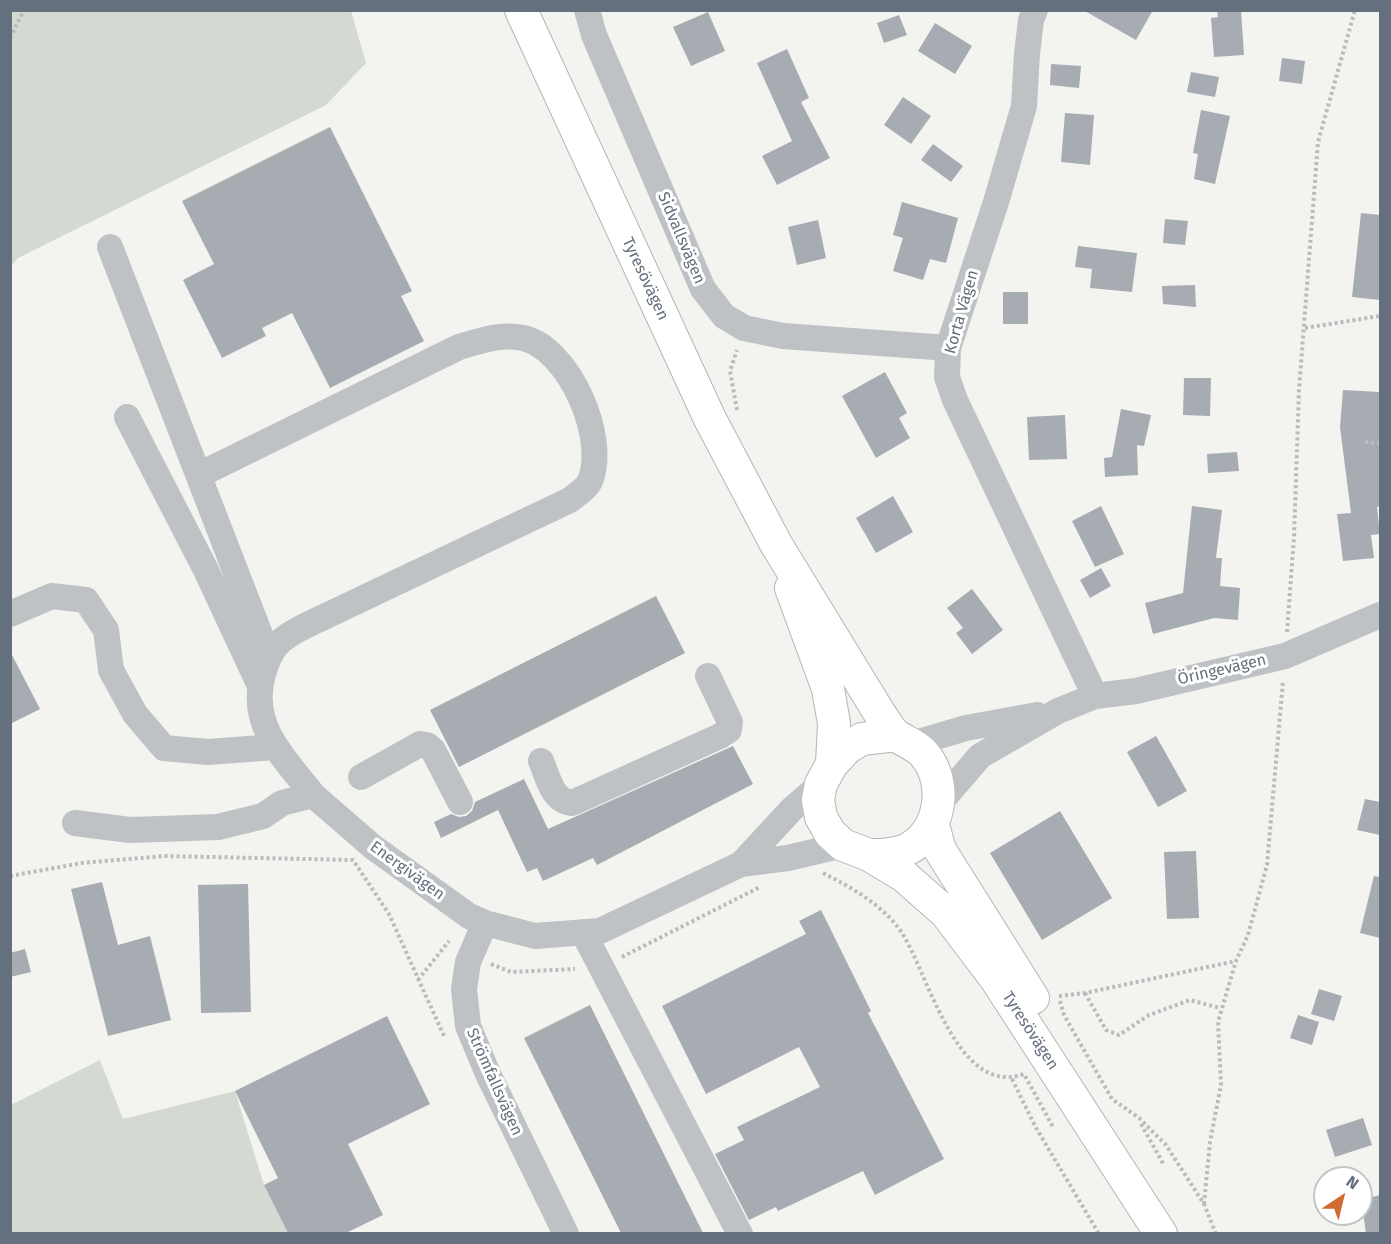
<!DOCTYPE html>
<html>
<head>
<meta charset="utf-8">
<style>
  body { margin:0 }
  #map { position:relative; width:1391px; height:1244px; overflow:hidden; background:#f3f3f0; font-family:"Fira Sans",sans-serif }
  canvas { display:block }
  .frame { position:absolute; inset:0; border:12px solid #65707e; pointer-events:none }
  .north { position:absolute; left:1313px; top:1166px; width:60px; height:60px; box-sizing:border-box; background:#fff; border:2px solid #c1c6cb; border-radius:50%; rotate:35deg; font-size:16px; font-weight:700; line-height:24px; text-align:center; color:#65707e }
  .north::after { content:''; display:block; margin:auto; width:21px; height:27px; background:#d26b31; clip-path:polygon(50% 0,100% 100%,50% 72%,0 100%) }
</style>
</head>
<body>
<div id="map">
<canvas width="1391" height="1244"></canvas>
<div class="frame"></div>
<div class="north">N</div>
</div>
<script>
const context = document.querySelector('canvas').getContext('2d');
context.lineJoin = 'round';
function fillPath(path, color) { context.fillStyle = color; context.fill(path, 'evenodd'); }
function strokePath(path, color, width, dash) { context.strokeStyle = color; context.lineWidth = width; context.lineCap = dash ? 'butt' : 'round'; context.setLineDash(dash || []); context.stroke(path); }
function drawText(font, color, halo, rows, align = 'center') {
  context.font = font + ' "Fira Sans",sans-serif'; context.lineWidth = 6; context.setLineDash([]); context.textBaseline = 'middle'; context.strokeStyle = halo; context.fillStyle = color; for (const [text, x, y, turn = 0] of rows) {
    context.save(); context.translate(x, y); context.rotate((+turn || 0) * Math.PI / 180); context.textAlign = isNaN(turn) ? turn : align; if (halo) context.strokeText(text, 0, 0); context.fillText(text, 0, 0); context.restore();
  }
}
const green = new Path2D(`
  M11,10l340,1 15,52 -40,42 -308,153 -7,8z
  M100,1060l23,59 112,-28 29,94 24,48 -277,1v-129z`);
const building = new Path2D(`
  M1083,10h70l-17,30z
  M1217,10h24l3,45 -30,2 -3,-39 7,-1z
  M708,12l17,39 -34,15 -18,-39z
  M899,15l8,20 -23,8 -7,-20z
  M935,23l37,23 -17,28 -37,-23z
  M787,49l22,49 -8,4 29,56 -53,27 -15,-29 30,-15 -35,-78z
  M1282,58l23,3 -3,23 -23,-3z
  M1051,64l30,2 -2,22 -29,-3z
  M1191,72l28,5 -4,20 -28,-5z
  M903,97l28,19 -20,28 -27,-19z
  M1201,110l29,6 -15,68 -21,-5 4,-25 -5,-1z
  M1065,113l29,2 -4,50 -29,-3z
  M330,127l82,164 -11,5 23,45 -94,47 -38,-75 -30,15 4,8 -44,22 -39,-78 31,-16 -32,-63z
  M933,144l30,22 -12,16 -30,-22z
  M902,202l56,16 -12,45 -16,-4 -7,21 -30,-9 10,-33 -10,-3z
  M1361,213l19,2v85l-28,-3z
  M1165,219l23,2 -3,24 -22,-2z
  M818,220l8,38 -29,7 -9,-38z
  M1078,246l59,7 -5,39 -42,-4 2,-19 -17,-2z
  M1195,285l1,22 -33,-3 -1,-18z
  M1003,292h25v32h-25z
  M885,372l22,41 -8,5 11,20 -34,20 -34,-62z
  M1184,378h27l-1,38 -27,-1z
  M1343,390l37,2v114l-3,1 3,27 -9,1 3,23 -31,3 -6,-47 14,-1 -11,-86z
  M1121,409l30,6 -7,31 -7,-1 1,30 -33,2 -1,-19 8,-1z
  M1065,415l2,44 -38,1 -2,-43z
  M1237,452l2,19 -31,2 -1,-19z
  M893,496l20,36 -37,21 -20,-35z
  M1101,506l23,48 -29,13 -23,-46z
  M1192,506l30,4 -6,48h6l-2,28 20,2 -2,32 -24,-2 -61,16 -8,-31 38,-10z
  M1101,568l10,18 -21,12 -10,-18z
  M972,589l31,41 -31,24 -16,-21 7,-5 -16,-20z
  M656,596l29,57 -226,114 -29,-57z
  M10,651l30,58 -30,15z
  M1156,736l31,55 -29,16 -31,-55z
  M733,746l20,38 -156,81 -4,-7 -50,23 -6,-13 -10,4 -29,-62 -57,28 -7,-16 17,-8 8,3 7,-1 6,-5 3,-9 49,-23 24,50z
  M1365,799l15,3v33l-23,-5z
  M1060,811l52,87 -70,42 -52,-87z
  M1196,851l3,67 -32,1 -3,-67z
  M1374,876l6,1v61l-20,-5z
  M102,882l16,63 32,-9 21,84 -63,16 -37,-147z
  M248,884l3,128 -50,1 -3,-128z
  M821,910l50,101 -3,2 76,146 -69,36 -12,-24 -85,40 -2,-4 -27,13 -34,-66 29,-14 -7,-13 83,-40 -21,-40 -93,47 -44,-88 144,-72 -7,-13z
  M25,949l6,23 -21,5v-24z
  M1319,989l23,7 -8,25 -23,-7z
  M590,1005l113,228h-82l-97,-195z
  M1298,1015l21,7 -7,23 -22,-7z
  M387,1016l43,88 -82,40 35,71 -37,18h-58l-24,-48 14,-7 -43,-87z
  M1363,1118l9,27 -37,12 -9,-27z
  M1380,1195v38h-14l-5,-33z`);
const path = new Path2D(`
  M10,38l14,-28
  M1305,328l75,-12
  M737,410l-7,-39 7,-21
  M1365,442l15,1
  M1287,632l7,-95 5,-147 19,-248 37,-132
  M823,873c29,15 57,30 77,57 27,38 56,169 124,144l29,53
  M10,876l72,-13 82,-7 189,4 36,54 55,122
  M622,957l138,-70
  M491,964l20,8 64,-3
  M418,980l31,-39
  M1085,993l21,37 13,5 30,-20 41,-15 30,8
  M1059,996l26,-3 151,-32
  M1060,1001l4,14 48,84 27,19 27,27 38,59 12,30
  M1012,1079l23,47 64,108
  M1141,1124l23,41
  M1204,1204l6,-62 11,-57 -3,-63 18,-61 12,-26 19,-70 16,-184`);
const minor = new Path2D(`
  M587,10l7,25 109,254 21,27 20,12 39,8 165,12
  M1035,10l-4,10 -4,34 -3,52 -28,96 -48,146 -1,29 8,23 140,296
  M110,247l158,408
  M127,417l79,153 54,116
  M199,475l260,-128c21,-6 42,-14 64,-9 46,10 85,100 67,143 -3,7 -14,14 -20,19l-263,125c-28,14 -37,21 -45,53 -12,49 23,81 51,117
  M10,614l42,-18 34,4 20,30 5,40 24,44 29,34 44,4 67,-5
  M912,744l54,-16 71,-13
  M541,761c7,16 11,40 31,42l148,-67 9,-6 1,-8 -22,-46
  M361,777l59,-33 7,1 6,5 27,52
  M938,805l42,-49 78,-45 37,-15 41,-5 149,-35 95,-41
  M75,823l55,7 88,-3 45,-11 19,-13 31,-8 60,52 96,69 16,7 50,13 65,-5 141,-67 47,-6 55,-13
  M741,864l51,-55 29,-25
  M485,923l-17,39 -4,27 4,37 20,48 78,160
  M583,932l157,302`);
const major = new Path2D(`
  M521,10l189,409 66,125 104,170c5,7 10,17 17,22 9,6 20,10 27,18 25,29 17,80 -18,96 -12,5 -24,5 -37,5
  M791,588l37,101 6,34 -2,41
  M896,735l-34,4 -15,9 -15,16 -11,20 -3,16 3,17 9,16 13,12 26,10 35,21 42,37 50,66 165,255
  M933,825l7,25 93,148`);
const streetNames = [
  ["Sidvallsvägen",681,238,67],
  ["Tyresövägen",645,279,65],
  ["Korta Vägen",962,312,-74],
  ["Öringevägen",1222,670,-13],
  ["Energivägen",407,871,36],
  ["Tyresövägen",1030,1031,57],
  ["Strömfallsvägen",494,1082,66]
];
fillPath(green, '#d4dad1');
fillPath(building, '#a7acb2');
strokePath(major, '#b3b6b9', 34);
strokePath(path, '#b9bbbd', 4, [3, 3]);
strokePath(minor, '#bfc2c5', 26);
strokePath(major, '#fff', 32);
drawText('16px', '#65707e', '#fff', streetNames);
</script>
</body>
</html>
